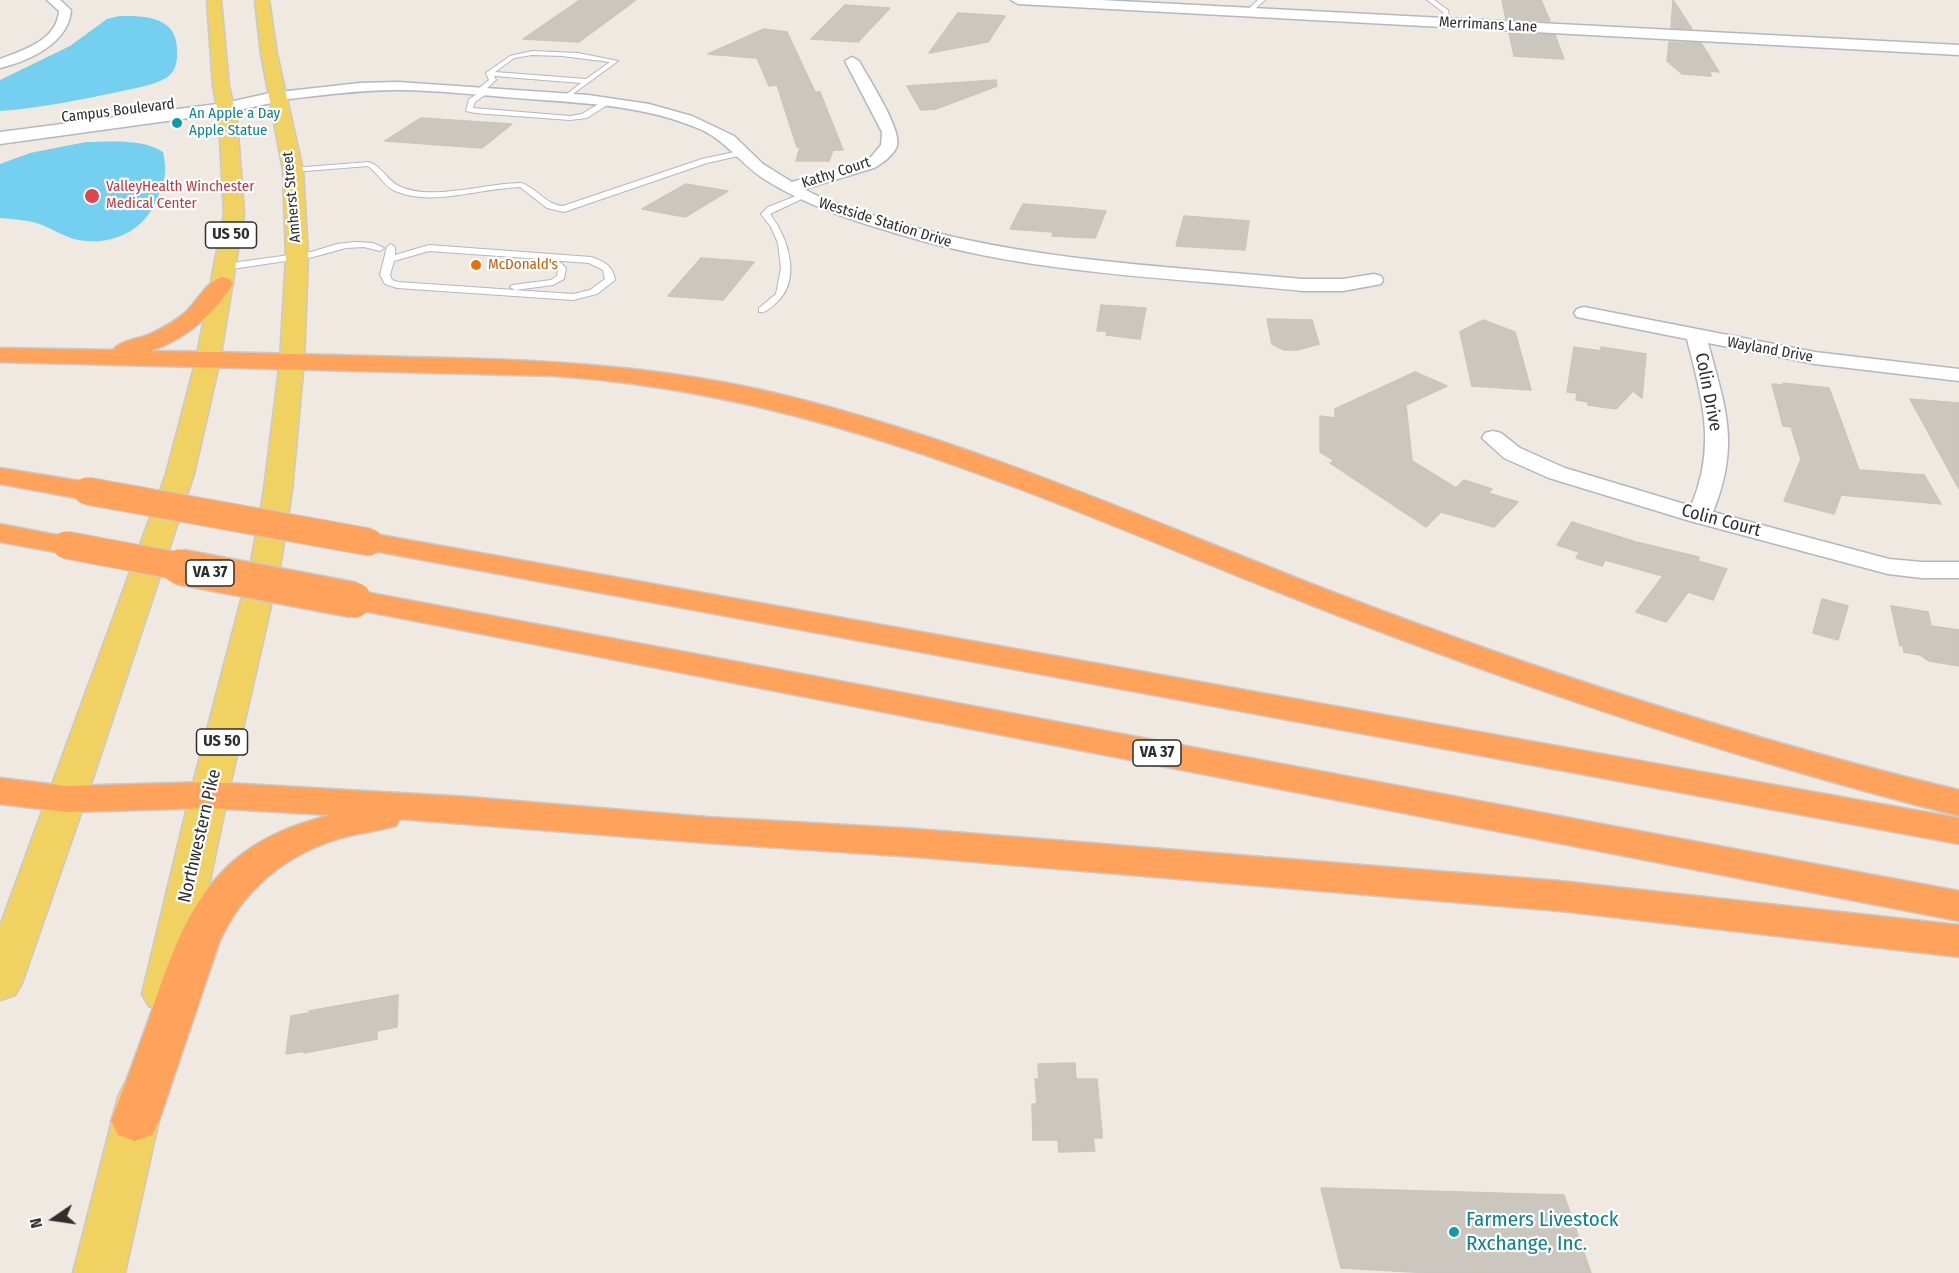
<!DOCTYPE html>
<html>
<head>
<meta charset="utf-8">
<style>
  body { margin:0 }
  #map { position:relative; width:1959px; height:1273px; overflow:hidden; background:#efe9e1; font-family:"Fira Sans Condensed",sans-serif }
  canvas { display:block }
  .north { position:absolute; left:24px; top:1189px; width:60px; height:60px; -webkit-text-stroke:4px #fff; paint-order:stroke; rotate:257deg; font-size:16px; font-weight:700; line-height:24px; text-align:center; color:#2e2e2e }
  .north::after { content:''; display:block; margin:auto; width:21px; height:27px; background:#2e2e2e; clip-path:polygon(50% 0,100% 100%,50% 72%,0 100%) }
</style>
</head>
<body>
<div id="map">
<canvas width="1959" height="1273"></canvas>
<div class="north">N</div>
</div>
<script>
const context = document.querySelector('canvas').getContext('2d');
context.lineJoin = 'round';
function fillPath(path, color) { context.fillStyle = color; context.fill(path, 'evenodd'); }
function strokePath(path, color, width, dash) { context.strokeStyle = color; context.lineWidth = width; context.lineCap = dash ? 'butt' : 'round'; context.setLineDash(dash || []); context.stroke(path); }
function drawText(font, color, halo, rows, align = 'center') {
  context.font = font + ' "Fira Sans Condensed",sans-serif'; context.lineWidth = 4.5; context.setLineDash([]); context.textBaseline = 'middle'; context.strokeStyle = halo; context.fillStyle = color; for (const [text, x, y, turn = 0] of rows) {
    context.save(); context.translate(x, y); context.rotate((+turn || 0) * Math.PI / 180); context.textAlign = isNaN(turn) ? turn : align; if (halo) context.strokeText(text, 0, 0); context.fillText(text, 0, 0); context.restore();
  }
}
const water = new Path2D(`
  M119,16c30,0 60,1 58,38 0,10 -2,18 -11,24 -14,8 -32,10 -48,14 -39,8 -78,16 -118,19v-31l70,-34 37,-27z
  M86,142c24,0 56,-4 77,10 5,23 1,32 -9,53 -14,30 -51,43 -83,33 -12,-4 -22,-11 -34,-15 -12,-3 -25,-4 -37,-5v-54l30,-11z`);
const building = new Path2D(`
  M580,0h56l-57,42 -56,-3z
  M1502,0h39l9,21 -44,-2z
  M1673,0l19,29 -21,-1z
  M845,5l45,3 -32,34 -47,-3z
  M958,13l47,3 -17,26 -59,11z
  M764,29l23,3 28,60h5l23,58h-10l-4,11h-33l4,-14h-3l-20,-62 -8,1 -12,-28 -49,-4z
  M1509,33l46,2 9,24 -50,-3z
  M1669,42l32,1 18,29 -9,-1 1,5 -29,-2 -15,-13z
  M996,80l1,6 -61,23 -15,1 -14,-24z
  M421,118l30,2 61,4 -30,24 -97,-7z
  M686,184l42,7 -43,26 -43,-8z
  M1023,204l52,4 31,3 -11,27 -43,-2 1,-4 -43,-3z
  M1184,216l65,5 -4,29 -69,-4z
  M701,258l53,4 -31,38 -55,-4z
  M1101,305l45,3 -6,31 -34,-4 1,-4h-10z
  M1267,319l45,1 7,24 -22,6h-13l-12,-6z
  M1483,320l32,12 16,58 -59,-4 -12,-54z
  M1574,347l27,4v-4l45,7 -4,44 -9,-7 -17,18 -28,-4v-3l-12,-2 1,-7 -10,-1z
  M1415,372l32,14 -41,19 6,56 44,27 8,-8 28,9 -4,4 30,9 -24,25 -53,-15 -15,15 -96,-64 5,-2 -15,-9v-36l15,2v-9z
  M1783,383l46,5 30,82 65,5 17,29 -100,-9 -7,19 -50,-13 17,-42 -10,-32 -8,-1 -11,-42 12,1z
  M1910,399l49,4v86z
  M1572,522l64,20 63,15 -1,4 29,8 -14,31 -25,-8 -22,30 -30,-10 27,-36 -58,-16 -3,6 -26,-8 3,-6 -22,-7z
  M1822,599l26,7 -10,34 -25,-7z
  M1891,606l37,6 3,14 28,4v36l-30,-5 -9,-6 -16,-3 -1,-6h-3z
  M398,995l-1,32 -20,4v8l-73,14 1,-2 -19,3 5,-38 18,-3v-2z
  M1075,1063l1,16h21l5,55v4h-9l2,13 -36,1 -1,-12h-25l-1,-36h5l-2,-25h4l-1,-15z
  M1321,1188l243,7 27,78h-160l-90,-5z`);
const service = new Path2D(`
  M1258,0h7l-16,14h-4v-2z
  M1427,0h7l14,10 1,7 -4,7 -5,-1 3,-11z
  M532,51l46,2 40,8 -52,38 -4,-2 2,-1 17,-13 -87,-7 2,4 -11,10 4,2 -14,10 -2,6 97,8 12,-2 23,-14 7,2 -25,16 -17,2 -95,-7 -9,-2 3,-12 10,-6 -2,-3 12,-10 -3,-7 24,-17zM532,55l30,1 48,6 -24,17 -91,-7 19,-14z
  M744,150l4,2 -1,2 -40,9 -143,49 -17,-4 -27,-21c-40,1 -87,20 -125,4 -11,-5 -17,-18 -27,-25l-75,6 -4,-2 4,-2 76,-6c14,5 19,20 32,25 33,14 84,-4 120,-4 16,5 25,22 42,23l139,-47z
  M801,194l7,2 -38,18c19,25 32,67 5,90 -6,5 -9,9 -16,8v-4l17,-14 5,-26 -3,-25 -7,-16 -10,-13 7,-7z
  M355,242l18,1 11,5 -4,3 -16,-4 -18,1 -33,9 -88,13 -5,-3 5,-3 86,-12 26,-8z
  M391,244l4,3v8l34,-10 162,12c13,4 22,9 24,23l-18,14 -24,6 -176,-12 -12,-4 -5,-9 7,-28zM429,251l112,8v4l14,4 3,3 -1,6 -6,4 -39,5 -2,2 5,3 38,-5 11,-6 2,-11 -5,-5 -12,-3 40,3 14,7 2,9 -15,11 -17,4 -175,-12 -6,-2 -2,-5 4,-14z`);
const minor = new Path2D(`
  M47,0h13l11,10c-2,33 -42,51 -71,58v-9c24,-9 57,-19 59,-48z
  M852,57l7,4c9,17 43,68 38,85 -3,9 -16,18 -23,22l-70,21c27,15 57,22 85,31 134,41 275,46 414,59h40l31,-5 7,2 2,4 -2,4 -38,7h-40c-127,-13 -268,-17 -391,-53 -52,-15 -102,-30 -148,-59 -23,-15 -37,-37 -62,-49 -54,-24 -115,-27 -173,-31 -44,-3 -89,-9 -133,-9 -39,0 -78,6 -117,10l-7,-4 7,-4 81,-9 38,-1 190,13 61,9 43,12 42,20 29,28 29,18 70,-20 9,-5 10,-12 1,-13 -37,-71z
  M1584,307l231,45 144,17v12l-144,-17 -107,-21c18,66 32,102 5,169l176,47 33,3h37v16h-37l-34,-4 -198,-53 -141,-43 -45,-20 -22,-20 3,-5 8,-2 8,2 19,15 45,20 126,38c26,-61 11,-106 -4,-167l-110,-22 -3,-4 3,-4z`);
const tertiary = new Path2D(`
  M279,91l6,1 3,4 -3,4 -60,13 -225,31v-12l225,-29z`);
const secondary = new Path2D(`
  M1011,0h89l859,45v10l-941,-51z`);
const primary = new Path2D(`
  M207,0h14l8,86 8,34 7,94 -24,146 -26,114 -108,325 -64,184 -7,12 -15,5v-74l166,-452 30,-114 28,-146 -5,-94 -6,-34z
  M255,0h14l8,54 26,116 5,86 -4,105 -12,129 -11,72 -53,233 -42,199 -7,12 -15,5 -15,-5 -7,-12 48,-199 61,-233 13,-72 16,-129 6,-105 -3,-86 -22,-116z
  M141,1078l16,5 7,14 -39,176h-52l45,-176 7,-14z`);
const motorway = new Path2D(`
  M222,277l8,2 3,5c-21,32 -46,54 -82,67 85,1 170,4 255,6 120,2 238,7 356,33 196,45 381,128 568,201 206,79 415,148 629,199v26c-221,-56 -436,-128 -648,-211 -251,-98 -483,-211 -756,-229l-555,-14v-14l113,2c7,-10 26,-11 37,-16 13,-6 25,-13 36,-22 11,-11 21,-31 36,-35z
  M0,468l87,14 10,3 4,6 -4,6 -10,3 -87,-16z
  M0,524l77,15 4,6 -4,6 -11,3 -66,-12z
  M369,533l1590,285v26l-1601,-296 -4,-6 4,-6z
  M354,590l1605,301v30l-1616,-314 -5,-7 5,-7z
  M0,778l67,8 142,-4 260,15 238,20 209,12 644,52 399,44v32l-399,-46 -644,-54 -209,-14 -307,-24 -4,7c-18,5 -37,7 -55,12 -55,16 -99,52 -122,105l-60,178 -7,14 -17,6 -17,-6 -7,-14c14,-36 27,-72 40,-108 19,-55 38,-115 85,-154 27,-23 60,-35 94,-44l-121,-7 -142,4 -67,-8z`);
const motorwayBridgeFar1 = new Path2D(`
  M87,491l282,51
  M66,545l122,23`);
const motorwayBridge = new Path2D(`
  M180,567l174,33`);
const markers = [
  [177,123,6,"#0f9aa8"],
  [92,196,8,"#e0444e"],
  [476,265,6,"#e8710a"],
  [1454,1232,6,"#0f9aa8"]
];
const farStreetnames = [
  ["Merrimans Lane",1488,25,3],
  ["Campus Boulevard",118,111,-7],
  ["Kathy Court",836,173,-18],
  ["Amherst Street",292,197,-95],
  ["Westside Station Drive",885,223,17],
  ["Wayland Drive",1770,350,10]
];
const farCulturenames = [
  ["An Apple a Day",189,114],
  ["Apple Statue",189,131]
];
const farHealthnames = [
  ["ValleyHealth Winchester",106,187],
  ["Medical Center",106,204]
];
const farFoodnames = [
  ["McDonald's",488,265]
];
const shields = [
  [231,235,51],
  [210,573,48],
  [222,742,51],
  [1157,753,48]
];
const shieldNames = [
  ["US 50",231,235],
  ["VA 37",210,573],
  ["US 50",222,742],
  ["VA 37",1157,753]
];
const streetNames = [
  ["Colin Drive",1708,392,79],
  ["Colin Court",1721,521,15],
  ["Northwestern Pike",200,836,-77]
];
const nearCulturenames = [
  ["Farmers Livestock",1466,1220],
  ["Rxchange, Inc.",1466,1244]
];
fillPath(water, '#75cff0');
fillPath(building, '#cbc7bf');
strokePath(building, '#cbc5ba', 1.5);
strokePath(service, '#b4b7c1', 2);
strokePath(minor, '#b4b7c1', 3);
strokePath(tertiary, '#b4b7c1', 3);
strokePath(secondary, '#b4b7c1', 3);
strokePath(primary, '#c9c9c9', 3);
strokePath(motorway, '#c9c9c9', 3);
fillPath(service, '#fff');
fillPath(minor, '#fff');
fillPath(tertiary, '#fff');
fillPath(secondary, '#fff');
fillPath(primary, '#f2d163');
fillPath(motorway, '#ffa35c');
strokePath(motorwayBridgeFar1, '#c9c9c9', 29, []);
strokePath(motorwayBridge, '#c9c9c9', 38, []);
strokePath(motorwayBridgeFar1, '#ffa35c', 27);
strokePath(motorwayBridge, '#ffa35c', 35);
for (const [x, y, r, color] of markers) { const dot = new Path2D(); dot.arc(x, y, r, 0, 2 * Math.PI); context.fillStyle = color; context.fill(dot); strokePath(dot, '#fff', 2); }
drawText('15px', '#2e2e2e', '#fff', farStreetnames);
drawText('15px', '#0d838f', '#fff', farCulturenames, 'left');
drawText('15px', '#be3a42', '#fff', farHealthnames, 'left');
drawText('15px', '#c56008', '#fff', farFoodnames, 'left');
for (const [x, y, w] of shields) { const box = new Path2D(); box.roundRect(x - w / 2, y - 13, w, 26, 4.5); context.fillStyle = '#fff'; context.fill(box); strokePath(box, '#2e2e2e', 1.5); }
drawText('bold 16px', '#2e2e2e', null, shieldNames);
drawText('18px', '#2e2e2e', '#fff', streetNames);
drawText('21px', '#0d838f', '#fff', nearCulturenames, 'left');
</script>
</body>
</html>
